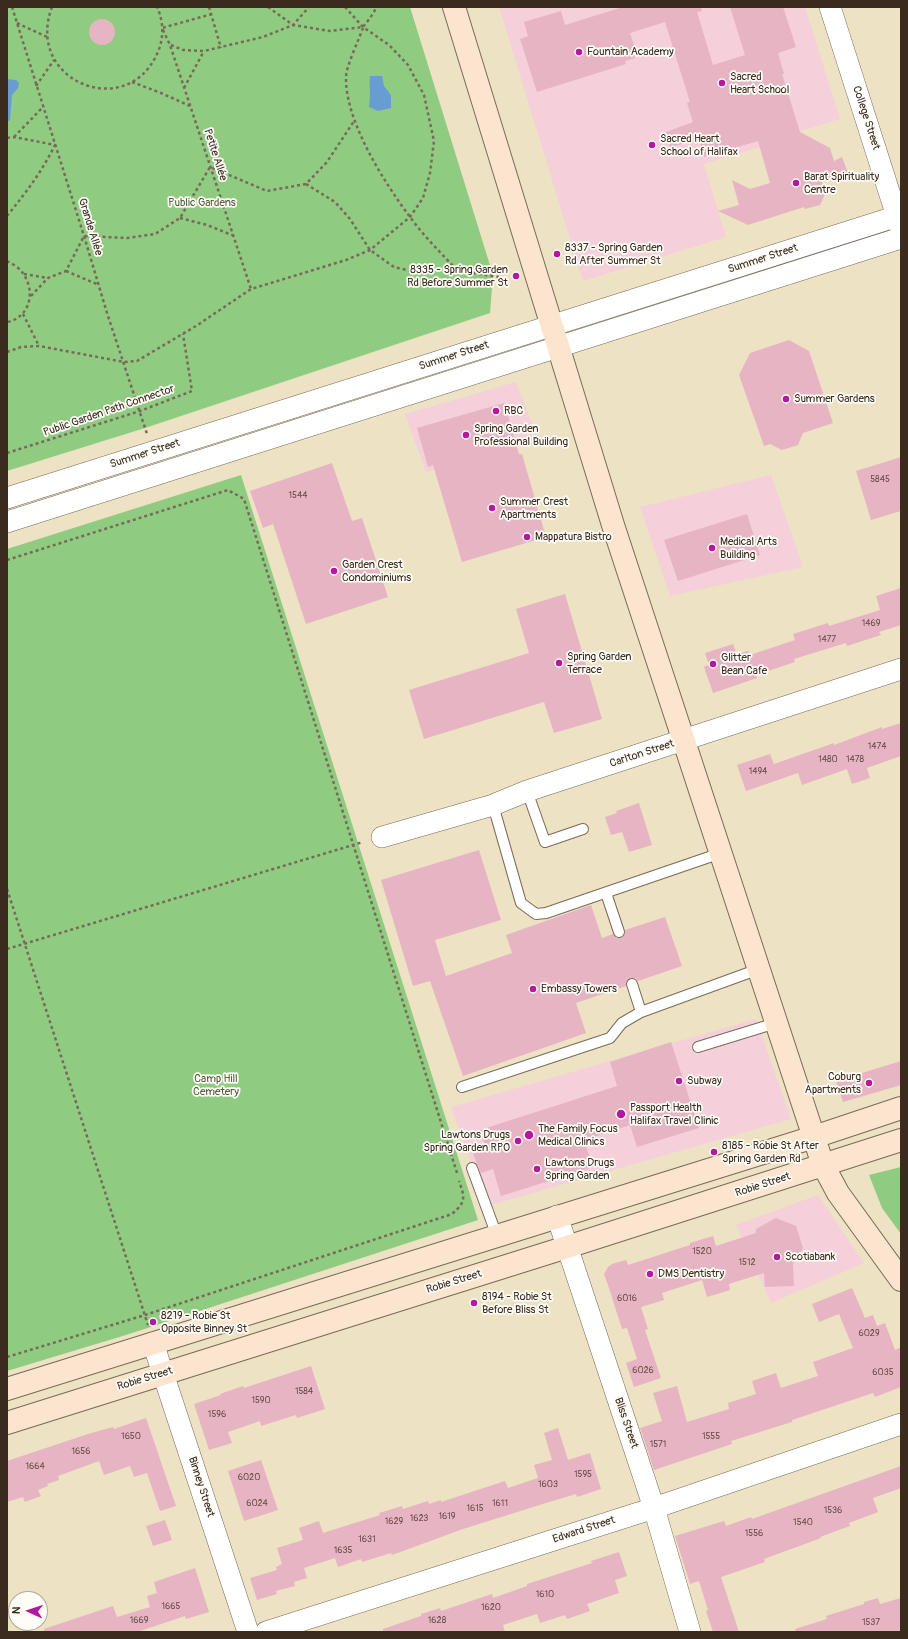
<!DOCTYPE html>
<html>
<head>
<meta charset="utf-8">
<style>
  body { margin:0 }
  #map { position:relative; width:908px; height:1639px; overflow:hidden; background:#ede2c3; font-family:Pangolin,sans-serif }
  canvas { display:block }
  .frame { position:absolute; inset:0; border:8px solid #3b2a1e; pointer-events:none }
  .north { position:absolute; left:8px; top:1591px; width:40px; height:40px; box-sizing:border-box; background:#fdfcf7; border:1px solid #afa8a0; border-radius:50%; rotate:273deg; font-size:11px; font-weight:700; line-height:16px; text-align:center; color:#3b2a1e }
  .north::after { content:''; display:block; margin:auto; width:14px; height:18px; background:#b5179e; clip-path:polygon(50% 0,100% 100%,50% 72%,0 100%) }
</style>
</head>
<body>
<div id="map">
<canvas width="908" height="1639"></canvas>
<div class="frame"></div>
<div class="north">N</div>
</div>
<script>
const context = document.querySelector('canvas').getContext('2d');
context.lineJoin = 'round';
function fillPath(path, color) { context.fillStyle = color; context.fill(path, 'evenodd'); }
function strokePath(path, color, width, dash) { context.strokeStyle = color; context.lineWidth = width; context.lineCap = dash ? 'butt' : 'round'; context.setLineDash(dash || []); context.stroke(path); }
function drawText(font, color, halo, rows, align = 'center') {
  context.font = font + ' Pangolin,sans-serif'; context.lineWidth = 3.5; context.setLineDash([]); context.textBaseline = 'middle'; context.strokeStyle = halo; context.fillStyle = color; for (const [text, x, y, turn = 0] of rows) {
    context.save(); context.translate(x, y); context.rotate((+turn || 0) * Math.PI / 180); context.textAlign = isNaN(turn) ? turn : align; if (halo) context.strokeText(text, 0, 0); context.fillText(text, 0, 0); context.restore();
  }
}
const built = new Path2D(`
  M499,7h306l35,112 -78,24 1,3 -59,18 22,73 -143,44z
  M516,382l22,57 -112,33 -21,-58z
  M771,475l32,92 -133,29 -30,-89z
  M756,1019l35,100 -304,87 -36,-99z
  M818,1195l46,68 -93,40 -35,-78z`);
const green = new Path2D(`
  M7,7h403l83,268 -3,38 -345,115 -138,43z
  M241,475l237,745 -352,115 -119,36v-822z
  M901,1167v67l-19,-26 -13,-33z`);
const water = new Path2D(`
  M370,76h12l2,10 7,9v13l-13,3 -9,-4c2,-11 0,-20 1,-31z
  M7,79l9,1 3,3 -1,5 -6,7 -2,25 -3,2z`);
const building = new Path2D(`
  M623,7h78l1,4 -5,1 16,53 32,-10 -15,-48h53l13,40 -18,6 6,21h-2l18,58 30,16 4,13 8,-4 6,16 -26,9 4,10 -6,13 -15,4 -1,-2 -56,18 -30,-14 21,-6 -7,-25 18,9 20,-6 -12,-42 -54,16 -5,-17 -29,7 -4,-15 27,-10 -6,-19 3,-1 -25,-80 -35,11 4,13 -2,1 3,11 -10,3 1,3 -89,28 -17,-53 8,-3 -4,-14 37,-11 4,14z
  M89 32a13 13 0 1 1 26 0a13 13 0 1 1-26 0Z
  M789,340l20,11 24,72 -30,10 -5,12 -16,5 -12,-6 -6,2 -25,-71 11,-22z
  M504,403l15,51h3l24,83 -84,25 -29,-97 -5,2 -11,-39z
  M901,457v54l-30,9 -15,-49z
  M332,463l20,58 10,-3 26,79 -82,27 -33,-100 -10,4 -13,-37z
  M747,514l13,41 -82,26 -14,-41z
  M901,588v37l-22,7 2,3 -34,11 -1,-3 -52,16 1,3 -39,13 1,3 -44,15 -9,-26 5,-2 -4,-12 28,-9 4,10 11,-3 2,4 45,-15 -2,-6 35,-11 1,3 51,-16 -4,-14z
  M565,594l37,125 -48,14 -10,-31 -120,37 -15,-49 120,-37 -13,-44z
  M901,723v33l-34,12 3,10 -18,6 -5,-15 -45,16 -4,-12 -52,18 -9,-26 33,-11 4,10 60,-21v2l48,-18v2z
  M639,803l13,42 -23,7 -7,-20 -11,3 -6,-18 12,-4 -1,-2z
  M479,850l22,70 -66,20 11,36 66,-23 -6,-18 85,-30 11,33 11,-4 4,4h4l4,-4v-4l40,-13 17,49 -44,15 -4,-3h-4l-4,4v4l-50,17 10,30 -123,43 -33,-95 -17,5 -32,-106z
  M671,1042l28,86 -62,19 -7,-22 -46,15 9,27 -92,29 -8,-27 -12,4 -8,-19 13,-5 -6,-19 137,-44 -7,-24z
  M901,1061v24l-58,17 -7,-21z
  M776,1218l20,8 7,22 -10,16 1,22 -29,1 -1,-14 -35,11 1,6 -23,7 -5,-17 -40,13 2,7 -23,7 7,22 -3,1 16,48 -27,9 -8,-24 11,-4 -10,-31 -5,1 -14,-44 -4,-11 4,-7 4,-3 14,-4 2,5 62,-20v-2l23,-7 3,10 40,-13v-4z
  M852,1288l13,30 8,-3 4,11 8,-3 10,27 6,-3v40l-26,10 -2,-4 -81,27v2l-61,19 1,3 -78,26 -14,-42 22,-7 -9,-28 24,-7 10,36 42,-13 -1,-6 28,-9 -4,-13 24,-8 5,15 37,-12 -5,-14 40,-14 -14,-34 -20,8 -7,-18z
  M311,1366l14,43 -28,9 -1,-3 -35,11 -1,-5 -32,11 4,11 -23,7 -15,-46 27,-9 -1,-1 23,-8 1,2z
  M146,1418l30,88 -16,5 -13,-38 -13,4 -4,-11 -26,9 -5,-14 -41,15 1,4 -12,4 1,2 -10,4 3,6 -16,6 -2,-5 -16,5v-41l81,-27 25,-7 1,2z
  M558,1428l10,32 22,-7 11,36 -24,8 -1,-3 -30,9 -83,26 -71,26 -1,-2 -29,9 -1,-3 -23,8 -3,-9 -31,10 3,10 -13,4 1,4 -19,5 1,3 -20,6 -7,-22 27,-8 -1,-3 6,-3 -5,-16 26,-8 -4,-12 20,-7 4,12 57,-18 -1,-2 23,-7 1,3 25,-8 1,3 12,-4v2l64,-21 3,7 30,-10 -4,-13 18,-5 -8,-27z
  M261,1460l17,50 -34,11 -16,-50z
  M901,1466v22l-28,10 5,14 -29,11 1,3 -30,11 1,1 -57,21 1,3 -44,15 18,55h-26l-7,-21 2,-1 -9,-29 -9,3 -15,-48 49,-15 2,5 25,-9 1,2z
  M165,1520l7,20 -19,6 -7,-20z
  M619,1552l8,24 -12,4 4,13 -32,11 3,7 -23,8 -2,-4 -25,8 -3,-9 -34,11 2,7h-122v-3l38,-13v-2l19,-6 1,3 51,-17 1,4 34,-12v-2l65,-21 -1,-2z
  M195,1568l14,44 -23,7 -1,-3 -48,16h-93v-3l69,-23 4,11 33,-10 -3,-11 10,-3 -3,-11z
  M878,1598l2,6 21,-6v34h-105l-1,-3 32,-10 -1,-3 38,-12v-2z`);
const path = new Path2D(`
  M12,7l72,229 23,77 40,121
  M52,7c-28,74 74,115 105,47 7,-15 7,-32 0,-47
  M209,7l12,41
  M268,7l25,18 37,6 33,-4 7,-9 7,-11
  M212,14l-50,14 8,17 81,244
  M17,23l30,14
  M363,28c-4,11 -17,39 -17,49 -1,44 38,105 64,140 13,18 29,34 44,50
  M171,45l12,5 21,1 59,-14 30,-12 16,-18
  M132,82l29,11 29,13
  M36,86l18,-26
  M184,88l20,-37
  M14,137l30,-31
  M7,138l7,-1 41,8c-14,28 -28,46 -48,71
  M306,184l29,18 15,17 20,31 24,17 25,6 35,-6 12,5 33,5
  M180,218l27,7 25,10
  M7,261c6,3 14,8 17,14 12,18 5,43 -17,47
  M66,271l33,14
  M24,274l23,4
  M31,296l17,-18 18,-7 18,-35 43,2 28,-4 25,-16 30,-51 57,24 39,-7 21,-22 27,-41
  M23,314l16,32
  M7,352l14,-5 18,-1 85,16 13,-1 59,-35 55,-37 95,-29 24,-10 40,-33 13,-19 7,-25 4,-32 -10,-46 -16,-30 -19,-20 -26,-18 -18,-20
  M7,453l133,-42 52,-20 -9,-57
  M7,560l221,-70 16,9 213,674
  M7,889l141,436
  M7,949l356,-107
  M7,1357l138,-42 307,-101c14,-12 13,-16 7,-33`);
const lane = new Path2D(`
  M527,791l18,51 38,-13
  M493,805l28,98 15,11 10,-1 175,-60
  M606,893l13,39
  M641,1012l118,-43
  M698,1047l78,-24
  M462,1087l148,-49 12,-15 19,-11 -9,-28
  M472,1168l25,68`);
const street = new Path2D(`
  M830,7l71,222
  M7,498l894,-283
  M7,522l894,-284
  M382,837l111,-32 34,-14 374,-122
  M557,1216l97,292 36,124
  M153,1343l95,289
  M266,1632l388,-124 247,-84`);
const secondary = new Path2D(`
  M454,7l159,518 210,640 15,28 63,87
  M7,1389l807,-252 87,-29
  M7,1423l560,-176 334,-107`);
const markers = [
  [579,52,4,"#b5179e"],
  [722,83,4,"#b5179e"],
  [652,145,4,"#b5179e"],
  [796,183,4,"#b5179e"],
  [557,254,4,"#b5179e"],
  [516,276,4,"#b5179e"],
  [786,399,4,"#b5179e"],
  [496,411,4,"#b5179e"],
  [466,435,4,"#b5179e"],
  [492,508,4,"#b5179e"],
  [527,537,4,"#b5179e"],
  [712,548,4,"#b5179e"],
  [334,571,4,"#b5179e"],
  [559,663,4,"#b5179e"],
  [713,664,4,"#b5179e"],
  [533,989,4,"#b5179e"],
  [679,1081,4,"#b5179e"],
  [869,1083,4,"#b5179e"],
  [621,1114,5,"#b5179e"],
  [529,1135,5,"#b5179e"],
  [518,1141,4,"#b5179e"],
  [714,1152,4,"#b5179e"],
  [537,1169,4,"#b5179e"],
  [777,1257,4,"#b5179e"],
  [650,1274,4,"#b5179e"],
  [474,1303,4,"#b5179e"],
  [153,1322,4,"#b5179e"]
];
const numberNames = [
  ["5845",880,480],
  ["1544",298,496],
  ["1469",871,624],
  ["1477",827,640],
  ["1474",877,747],
  ["1480",828,760],
  ["1478",855,760],
  ["1494",758,772],
  ["1520",702,1252],
  ["1512",747,1263],
  ["6016",627,1299],
  ["6029",869,1334],
  ["6026",643,1371],
  ["6035",883,1373],
  ["1584",304,1392],
  ["1590",261,1401],
  ["1596",217,1415],
  ["1650",131,1437],
  ["1555",711,1437],
  ["1571",658,1445],
  ["1656",81,1452],
  ["1664",35,1467],
  ["1595",583,1475],
  ["6020",249,1478],
  ["1603",548,1485],
  ["6024",257,1504],
  ["1611",500,1504],
  ["1615",475,1509],
  ["1536",833,1511],
  ["1619",447,1517],
  ["1623",419,1519],
  ["1629",394,1522],
  ["1540",803,1523],
  ["1556",754,1534],
  ["1631",367,1540],
  ["1635",343,1551],
  ["1610",545,1595],
  ["1665",171,1607],
  ["1620",491,1608],
  ["1669",139,1621],
  ["1628",437,1621],
  ["1537",871,1623]
];
const poiNames = [
  ["Fountain Academy",587,52],
  ["Sacred",730,77],
  ["Heart School",730,90],
  ["Sacred Heart",660,139],
  ["School of Halifax",660,152],
  ["Barat Spirituality",804,177],
  ["Centre",804,190],
  ["8337 - Spring Garden",565,248],
  ["Rd After Summer St",565,261],
  ["8335 - Spring Garden",508,270,"right"],
  ["Rd Before Summer St",508,283,"right"],
  ["Summer Gardens",794,399],
  ["RBC",504,411],
  ["Spring Garden",474,429],
  ["Professional Building",474,442],
  ["Summer Crest",500,502],
  ["Apartments",500,515],
  ["Mappatura Bistro",535,537],
  ["Medical Arts",720,542],
  ["Building",720,555],
  ["Garden Crest",342,565],
  ["Condominiums",342,578],
  ["Spring Garden",567,657],
  ["Terrace",567,670],
  ["Glitter",721,658],
  ["Bean Cafe",721,671],
  ["Embassy Towers",541,989],
  ["Coburg",861,1077,"right"],
  ["Apartments",861,1090,"right"],
  ["Subway",687,1081],
  ["Passport Health",630,1108],
  ["Halifax Travel Clinic",630,1121],
  ["The Family Focus",538,1129],
  ["Medical Clinics",538,1142],
  ["Lawtons Drugs",510,1135,"right"],
  ["Spring Garden RPO",510,1148,"right"],
  ["8185 - Robie St After",722,1146],
  ["Spring Garden Rd",722,1159],
  ["Lawtons Drugs",545,1163],
  ["Spring Garden",545,1176],
  ["Scotiabank",785,1257],
  ["DMS Dentistry",658,1274],
  ["8194 - Robie St",482,1297],
  ["Before Bliss St",482,1310],
  ["8219 - Robie St",161,1316],
  ["Opposite Binney St",161,1329]
];
const streetNames = [
  ["College Street",866,118,72],
  ["Petite Allée",215,155,72],
  ["Grande Allée",90,227,73],
  ["Summer Street",763,259,-18],
  ["Summer Street",454,356,-18],
  ["Public Garden Path Connector",109,411,-19],
  ["Summer Street",145,454,-18],
  ["Carlton Street",642,754,-18],
  ["Robie Street",763,1185,-18],
  ["Robie Street",454,1282,-17],
  ["Robie Street",145,1379,-17],
  ["Bliss Street",626,1423,71],
  ["Binney Street",201,1487,72],
  ["Edward Street",584,1530,-18]
];
const parkNames = [
  ["Public Gardens",202,203],
  ["Camp Hill",216,1079],
  ["Cemetery",216,1092]
];
fillPath(built, '#f5cfda');
fillPath(green, '#8fcc82');
fillPath(water, '#689dd4');
fillPath(building, '#e7b4c3');
strokePath(lane, '#796a58', 12);
strokePath(street, '#796a58', 22);
strokePath(secondary, '#796a58', 24);
strokePath(path, '#796a58', 2.5, [3, 3]);
strokePath(lane, '#fff', 10);
strokePath(street, '#fff', 21);
strokePath(secondary, '#fce5cf', 22);
for (const [x, y, r, color] of markers) { const dot = new Path2D(); dot.arc(x, y, r, 0, 2 * Math.PI); context.fillStyle = color; context.fill(dot); strokePath(dot, '#fdfcf7', 1.5); }
drawText('9px', '#664c47', null, numberNames);
drawText('11px', '#3b2a1e', '#fdfcf7', poiNames, 'left');
drawText('11px', '#3b2a1e', '#fdfcf7', streetNames);
drawText('11px', '#545b3c', '#fdfcf7', parkNames);
</script>
</body>
</html>
